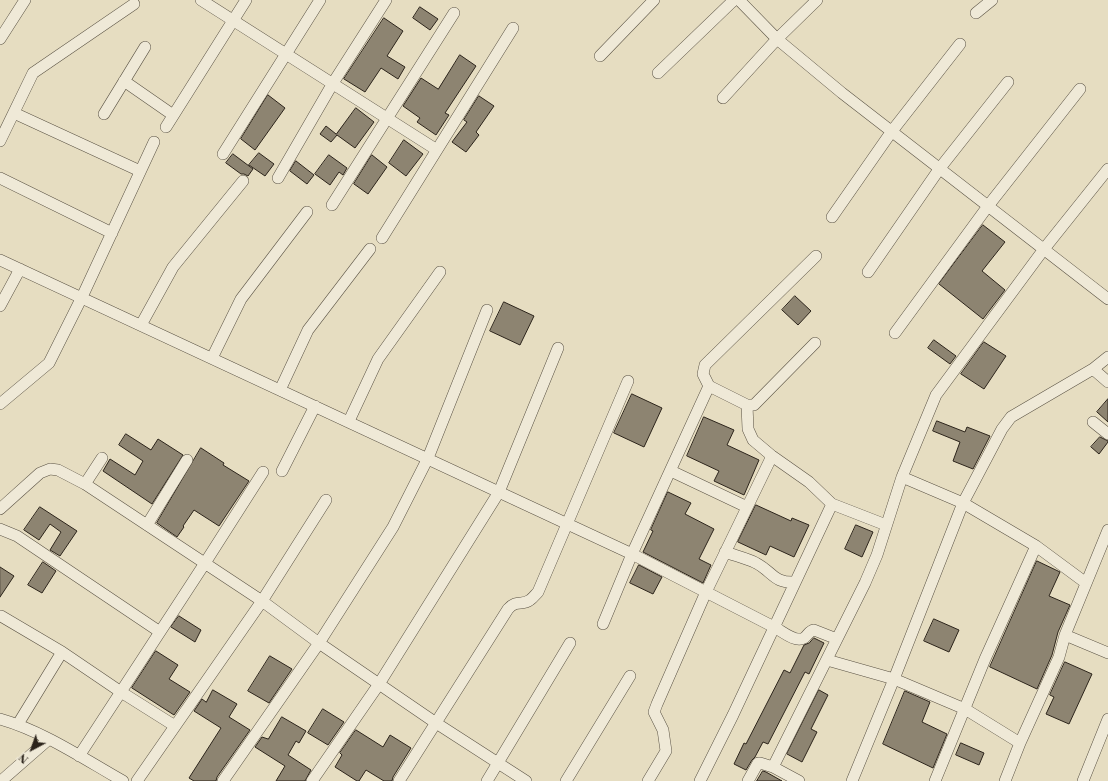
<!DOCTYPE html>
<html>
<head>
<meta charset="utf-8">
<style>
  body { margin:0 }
  #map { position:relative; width:1108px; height:781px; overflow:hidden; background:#e6ddc1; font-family:"Libre Bodoni",serif }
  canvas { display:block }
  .north { position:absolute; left:12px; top:729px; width:40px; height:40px; -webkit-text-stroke:3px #efe9d7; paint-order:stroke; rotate:221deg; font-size:11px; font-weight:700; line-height:16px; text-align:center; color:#2c241b }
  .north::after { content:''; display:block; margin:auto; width:14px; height:18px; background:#2c241b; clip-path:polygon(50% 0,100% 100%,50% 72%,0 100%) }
</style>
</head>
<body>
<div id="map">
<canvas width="1108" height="781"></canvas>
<div class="north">N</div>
</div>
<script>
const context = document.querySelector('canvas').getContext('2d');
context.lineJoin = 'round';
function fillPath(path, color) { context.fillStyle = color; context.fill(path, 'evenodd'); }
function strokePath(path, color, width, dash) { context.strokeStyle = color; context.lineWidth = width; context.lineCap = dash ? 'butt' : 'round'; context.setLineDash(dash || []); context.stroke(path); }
const building = new Path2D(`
  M420,7l18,12 -8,11 -17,-12z
  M384,18l19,13 -16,25 18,11 -7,12 -17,-11 -16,24 -21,-13z
  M460,55l16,11 -31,47 4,2 -13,20 -19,-13 3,-4 -17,-12 18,-28 17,11z
  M268,95l17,13 -30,42 -14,-11z
  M479,96l15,10 -18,26 3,3 -13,17 -14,-10 15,-20 -3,-2z
  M356,108l18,14 -19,26 -18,-13 -6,7 -11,-8 6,-8 10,8z
  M404,140l19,14 -17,22 -17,-13z
  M259,153l15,11 -9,12 -16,-11z
  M233,154l20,15 -5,7 -4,-2h-3l-15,-11z
  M329,155l18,13 -4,7 -4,-3 -9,13 -15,-11z
  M372,155l15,12 -19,27 -14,-10z
  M296,161l18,14 -7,9 -17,-13z
  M983,225l22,17 -23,29 23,19 -22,29 -44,-35z
  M795,296l16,15 -13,14 -16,-15z
  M504,302l30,14 -14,29 -30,-14z
  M934,340l22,16 -6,8 -22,-16z
  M984,342l22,14 -22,33 -23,-15z
  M632,394l30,14 -18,39 -30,-14z
  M1108,399v23l-11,-10z
  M704,417l30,13 -7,15 32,15 -15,35 -30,-14 5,-10 -32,-15z
  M937,421l28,11 2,-5 23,9 -17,33 -20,-8 7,-19 -27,-11z
  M126,434l25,16 7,-11 25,16 -31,49 -49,-33 7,-12 25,16 8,-14 -24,-16z
  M1100,437l8,4v1l-9,12 -8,-7z
  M201,448l23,15 -1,2 26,16 -30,45 -25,-16 -11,16 1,1 -7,10 -20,-14z
  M668,492l23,11 -6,11 29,15 -15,30 12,6 -8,18 -60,-31 10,-21 -2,-1z
  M756,505l35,16 1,-3 17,7 -15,32 -24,-11 -4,9 -28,-13z
  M40,507l37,24 -17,25 -10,-6 11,-18 -11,-8 -11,16 -15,-10z
  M856,525l17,7 -11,25 -17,-8z
  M1037,561l23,11 -11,24 21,9 -12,27 -6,23 -15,34 -47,-22z
  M43,562l13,9 -14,22 -14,-8z
  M639,565l23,12 -9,17 -23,-11z
  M0,567l14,9 -14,21z
  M179,616l22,14 -6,12 -24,-15z
  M934,619l25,11 -10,22 -25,-11z
  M814,638l10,5 -15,31 -4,-2 -37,72 -5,-2 -8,15 -3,3 -6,10 -12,-6 10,-21 2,1 38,-74 6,3 14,-28 5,-2z
  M156,651l22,14 -9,14 21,13 -16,23 -42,-27z
  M270,656l22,13 -23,34 -21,-12z
  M1065,662l27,12 -23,50 -23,-10 8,-17 -4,-2z
  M213,690l24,14 -8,13 21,13 -33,47 -1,4h-22l-5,-3 32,-50 -27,-17 8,-12 4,3z
  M819,690l9,5 -17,34 6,3 -15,30 -15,-8z
  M905,691l25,11 -8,20 25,12 -14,34 -50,-24z
  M323,709l21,13 -16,23 -20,-12z
  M282,717l24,14 -7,12 -3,-2 -8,14 23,15 -6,11h-29l9,-15 -30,-19 7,-10 6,2z
  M356,730l27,17 7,-12 21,13 -18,29 -1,4h-8l-18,-11 -7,11h-2l-22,-14 7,-12 -2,-2z
  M961,743l23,10 -5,12 -23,-10z
  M763,771l3,1 16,9h-25z`);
const street = new Path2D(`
  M201,0l236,150
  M739,0l38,39 65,54 266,206
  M976,13l16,-13
  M0,39l25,-39
  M600,56l54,-56
  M658,73l76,-73
  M124,81l49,34
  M723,98l54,-59 40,-39
  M14,113l126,58
  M104,114l41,-67
  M166,127l80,-127
  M0,141l33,-68 101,-69
  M223,154l97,-154
  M0,178l112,55
  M278,178l55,-95 53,-83
  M332,205l122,-192
  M832,217l60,-86 68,-87
  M382,238l131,-210
  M0,260l632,294 142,73c8,4 21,16 30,11 4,-3 5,-7 10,-8l23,9
  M868,272l72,-104 68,-86
  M0,306l20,-37
  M141,325l32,-58 70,-86
  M895,333l93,-127 92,-117
  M815,343l-61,62h-7l-38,-19 -6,-12 2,-9 111,-109
  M1108,357l-15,12 15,13
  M212,358l29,-59 66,-87
  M280,390l28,-60 62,-81
  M0,404l49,-41 33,-66 72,-155
  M747,405l1,24 5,11 19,16 37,26 23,22 54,21
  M349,421l29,-62 62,-87
  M1093,422l15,12
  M282,471l33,-65
  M671,471l76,36
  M902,477l61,26 73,43 50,37
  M85,484l17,-26
  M0,509l40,-36 10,-4 8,1 27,14 177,117 57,42 117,80 90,58
  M147,525l40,-65
  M0,529l17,7 143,96
  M725,552c11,4 21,6 31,11 17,9 17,20 39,19
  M1,616l61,36
  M603,624l29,-70 77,-168
  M1065,635l43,18
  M827,660l67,19 71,30 55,34
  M0,719c43,12 84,40 123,62
  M18,724l44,-72 59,40 54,34
  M79,756l126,-193 58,-91
  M1,781l48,-42
  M137,781l125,-180 64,-101
  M223,781l96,-138 74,-116 35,-69 59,-148
  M312,781l67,-97 120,-192 59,-144
  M399,781l109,-172c9,-10 14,-3 22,-9 3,-2 5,-5 8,-8l90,-211
  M487,781l83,-138
  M566,781l64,-105
  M648,781l18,-30 -3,-21 -9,-18 3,-8 49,-112 66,-136
  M700,781l33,-66 99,-211
  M748,781l10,-18h2l13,4
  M799,781l-26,-14 92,-184 12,-28 25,-78 34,-82 108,-146 64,-80
  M852,781l42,-102 69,-176 39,-74 9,-12 82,-48
  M935,781l50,-122 51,-113
  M1005,781l15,-38 39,-86 6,-22 43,-105
  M1083,781l25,-62`);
fillPath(building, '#8d8471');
strokePath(building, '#2c241b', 1);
strokePath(street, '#5a5244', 12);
strokePath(street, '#efe9d7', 11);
</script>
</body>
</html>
